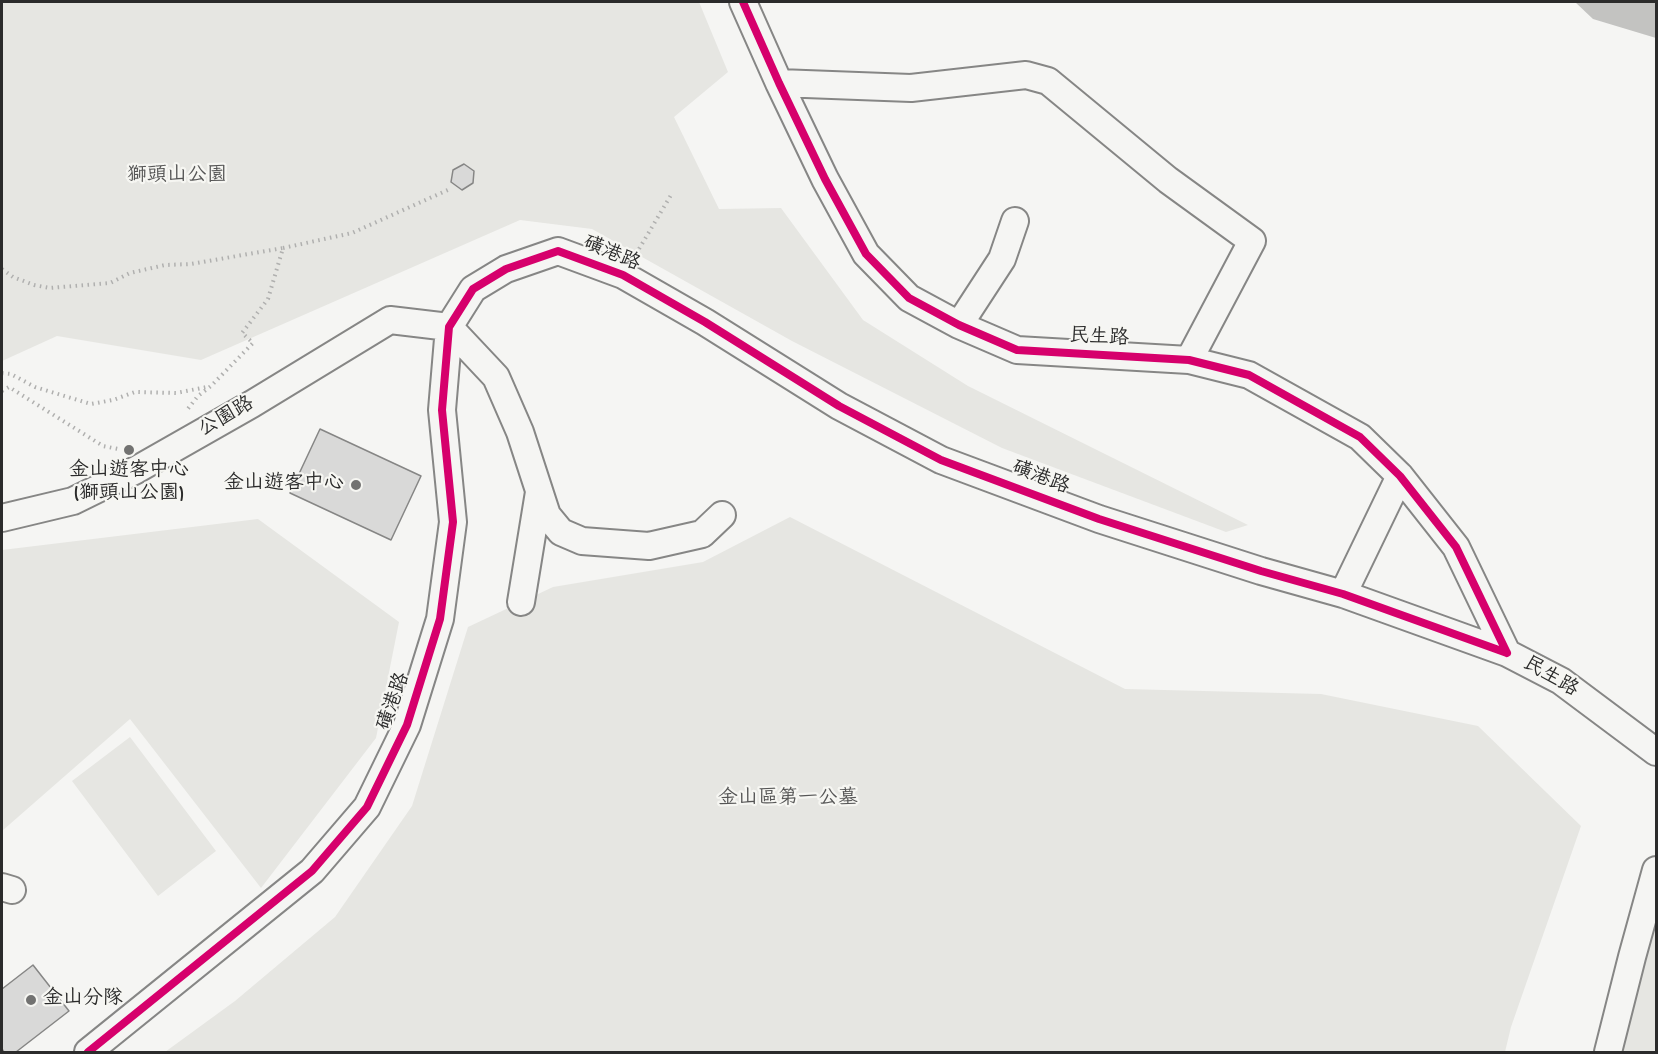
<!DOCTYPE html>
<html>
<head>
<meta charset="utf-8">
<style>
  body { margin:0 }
  #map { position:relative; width:1658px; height:1054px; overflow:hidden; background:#f5f5f3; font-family:"Gochi Hand",sans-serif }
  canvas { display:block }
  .frame { position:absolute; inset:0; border:3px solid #2b2b2b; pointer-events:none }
</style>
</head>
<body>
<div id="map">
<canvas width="1658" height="1054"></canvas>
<div class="frame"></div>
</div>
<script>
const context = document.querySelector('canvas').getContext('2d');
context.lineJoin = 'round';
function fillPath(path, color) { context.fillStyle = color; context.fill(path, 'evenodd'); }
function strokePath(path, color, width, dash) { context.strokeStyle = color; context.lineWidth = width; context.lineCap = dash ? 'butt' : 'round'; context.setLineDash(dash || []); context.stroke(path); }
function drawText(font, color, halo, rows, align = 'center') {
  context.font = font + ' "Gochi Hand","LXGW WenKai TC",sans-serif'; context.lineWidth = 4.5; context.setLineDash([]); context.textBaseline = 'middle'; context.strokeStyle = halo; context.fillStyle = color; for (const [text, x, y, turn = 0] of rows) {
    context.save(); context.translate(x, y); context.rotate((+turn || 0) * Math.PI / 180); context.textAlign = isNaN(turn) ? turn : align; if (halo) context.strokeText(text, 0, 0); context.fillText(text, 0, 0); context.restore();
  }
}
const green = new Path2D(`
  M2,2h697l29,70 -54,45 45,92 62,-1 82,112 105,66 280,139 -22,7 -224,-84 -210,-107 -200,-112 -72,-9 -319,140 -144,-24 -55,25z
  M790,517l335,172 196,5 157,32 103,100 -70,201 -6,25h-1340l70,-51 100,-84 77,-111 56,-179 85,-40 150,-25z
  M258,519l141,103 -23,116 -115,150 -131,-169 -128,112v-281z
  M130,737l86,114 -58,45 -86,-115z
  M1656,920v132h-34z`);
const water = new Path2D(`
  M1575,2h81v36l-63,-19z`);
const building = new Path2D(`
  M464,164l10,7 -1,12 -11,7 -11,-8 2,-12z
  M320,429l101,47 -30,64 -101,-47z
  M33,965l36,46 -53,41h-12l-2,-3v-60z`);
const path = new Path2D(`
  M283,248l69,-15 98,-44
  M636,254l35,-59
  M2,269l11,8 21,8 16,3 60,-5 20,-10 35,-8 26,-1 92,-16 -15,51 -26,34 11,10 -42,43 -13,10 -11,14
  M2,373l9,1 24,13 56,17 22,-4 22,-8 41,1 31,-6
  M2,391l7,-4 94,59 15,3`);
const minor = new Path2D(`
  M743,2l36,81 46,96 41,75 43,44 50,27 58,25 172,10 60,15 111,62 40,39 56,71 51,106
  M779,83l132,5 115,-13 22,6 120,99 84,61 -63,119
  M959,325l43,-66 13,-38
  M2,518l71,-17 63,-31 116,-66 138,-84 59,7 47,50 24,55 27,83 14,17 21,9 67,5 53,-12 20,-19
  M1343,594l57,-118
  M521,602l18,-110
  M2,887l10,3
  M88,1052l224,-181 55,-64 40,-82 33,-106 13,-97 -11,-112 7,-83 24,-38 33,-20 52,-18 65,24 82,47 134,84 102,54 158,59 162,52 82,23 164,59 54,28 95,71
  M1608,1052l24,-95 24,-87`);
const cycleway = new Path2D(`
  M743,2l36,81 46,96 41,75 43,44 50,27 58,25 172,10 60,15 111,62 40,39 56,71 51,106
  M88,1052l224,-181 55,-64 40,-82 33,-106 13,-97 -11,-112 7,-83 24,-38 33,-20 52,-18 65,24 82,47 134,84 102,54 158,59 162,52 82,23 164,59`);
const markers = [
  [129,450,6,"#727271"],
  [356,485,6,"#727271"],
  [31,1000,6,"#727271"]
];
const parkNames = [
  ["獅頭山公園",177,177],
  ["金山區第一公墓",788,800]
];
const streetNames = [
  ["磺港路",611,255,23],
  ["民生路",1099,339,3],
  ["公園路",227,418,-30],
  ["磺港路",1040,479,21],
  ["民生路",1550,678,30],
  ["磺港路",395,702,-70]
];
const poiNames = [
  ["金山遊客中心",129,472],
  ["(獅頭山公園)",129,495],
  ["金山遊客中心",344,485,"right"],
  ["金山分隊",43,1000,"left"]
];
fillPath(green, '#e6e6e2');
fillPath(water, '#c3c3c1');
fillPath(building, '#d9d9d8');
strokePath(building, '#868685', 1.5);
strokePath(minor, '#868685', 30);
strokePath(path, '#b0b0af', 4, [1.5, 4.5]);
strokePath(minor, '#f5f5f3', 26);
strokePath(cycleway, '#d6006c', 8);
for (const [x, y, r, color] of markers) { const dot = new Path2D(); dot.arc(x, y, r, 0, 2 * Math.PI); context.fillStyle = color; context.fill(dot); strokePath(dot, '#f6f6f2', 2); }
drawText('20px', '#565656', '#f6f6f2', parkNames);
drawText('20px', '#2b2b2b', '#f6f6f2', streetNames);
drawText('20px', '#2b2b2b', '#f6f6f2', poiNames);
</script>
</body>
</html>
